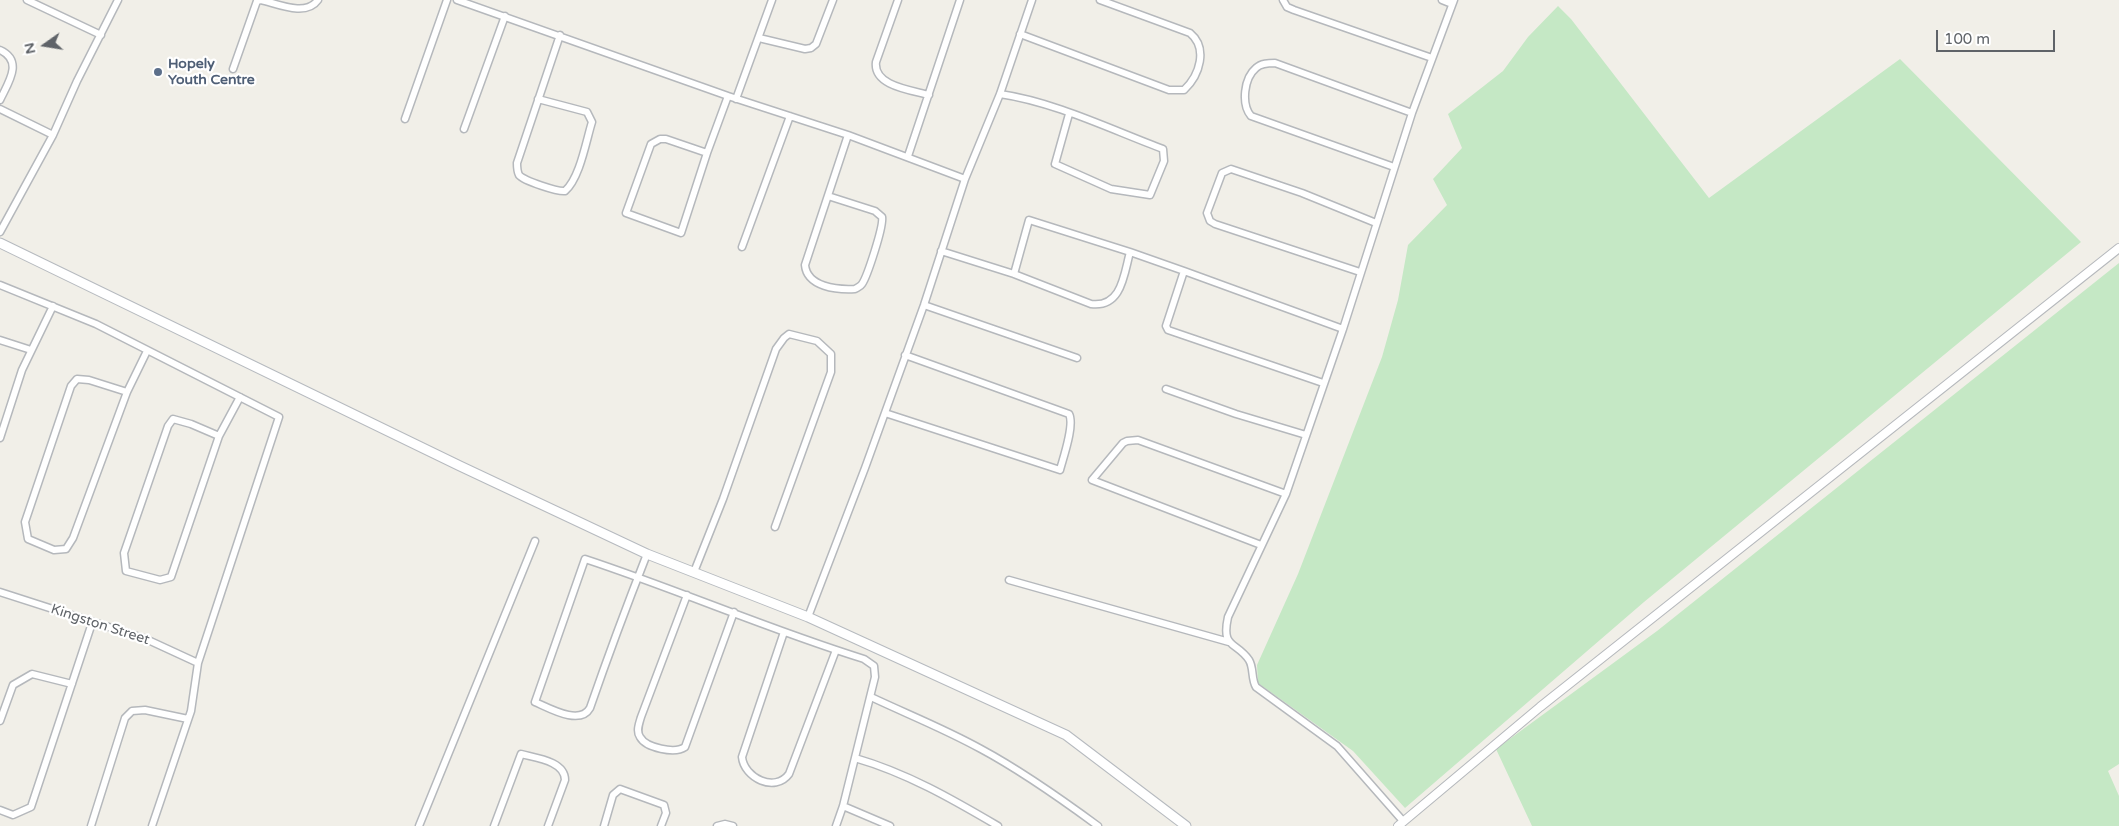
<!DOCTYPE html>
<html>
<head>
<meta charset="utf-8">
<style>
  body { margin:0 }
  #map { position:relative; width:2119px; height:826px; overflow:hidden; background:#f1efe8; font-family:"Varela Round",sans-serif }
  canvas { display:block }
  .north { position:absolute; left:20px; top:20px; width:50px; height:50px; -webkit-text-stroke:4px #fff; paint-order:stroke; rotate:257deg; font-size:14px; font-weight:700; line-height:20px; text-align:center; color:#5f6368 }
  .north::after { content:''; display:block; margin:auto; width:18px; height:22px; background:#5f6368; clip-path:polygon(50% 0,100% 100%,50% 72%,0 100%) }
  .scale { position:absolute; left:1936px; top:30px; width:119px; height:22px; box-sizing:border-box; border:2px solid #5f6368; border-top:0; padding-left:6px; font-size:15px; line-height:18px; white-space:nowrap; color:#5f6368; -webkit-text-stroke:4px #fff; paint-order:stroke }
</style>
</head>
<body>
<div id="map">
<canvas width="2119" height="826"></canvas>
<div class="north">N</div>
<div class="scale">100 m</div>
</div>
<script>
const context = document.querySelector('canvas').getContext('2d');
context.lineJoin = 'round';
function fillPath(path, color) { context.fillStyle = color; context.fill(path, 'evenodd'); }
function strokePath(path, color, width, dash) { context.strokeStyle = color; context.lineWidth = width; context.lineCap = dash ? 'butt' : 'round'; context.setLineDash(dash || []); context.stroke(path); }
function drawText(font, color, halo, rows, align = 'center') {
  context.font = font + ' "Varela Round",sans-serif'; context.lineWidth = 4.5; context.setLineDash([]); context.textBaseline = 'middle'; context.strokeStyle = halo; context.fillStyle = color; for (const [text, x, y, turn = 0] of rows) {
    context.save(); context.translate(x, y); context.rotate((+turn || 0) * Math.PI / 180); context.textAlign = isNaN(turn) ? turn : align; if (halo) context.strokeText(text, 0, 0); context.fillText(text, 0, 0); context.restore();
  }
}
const green = new Path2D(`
  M1558,6l13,13 138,179 191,-139 181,183 -437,360 -239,206 -52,-57 -95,-68 -1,-18 41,-91 84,-217 16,-57 10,-55 39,-40 -14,-26 29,-31 -14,-34 55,-43 25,-34z
  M2119,263v501l-11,7 11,25v30h-587l-36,-77 161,-118z`);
const minor = new Path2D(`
  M27,0l74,35
  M457,0l271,96 120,39 117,44
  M898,0l-22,62c-3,24 35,28 53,33
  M1283,0l4,7 7,3 138,48
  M1442,0l10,4
  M1020,34l149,56h15c16,-15 24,-42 6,-57l-90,-33
  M759,38l46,11 6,-1 5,-4 17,-44
  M0,50c24,11 8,33 0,50
  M233,69l24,-68 4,-1c17,4 45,17 57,0
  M1000,94c55,8 112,36 163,55l1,12 -14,34 -39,-6 -56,-25 14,-50
  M538,99l49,13 5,10c-6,19 -12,56 -27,69 -7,1 -41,-10 -46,-16 -2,-4 -2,-8 -2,-12l43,-128
  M736,99l36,-99
  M0,109l53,26 -53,97
  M405,119l42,-119
  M464,129l41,-113
  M53,135l24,-54 41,-81
  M707,153l-41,-14h-6l-9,5 -25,69 55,20 26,-80 21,-57
  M908,156l52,-156
  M1394,167l-143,-51c-10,-12 -7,-38 5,-48 5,-5 13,-5 19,-5l137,50
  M828,196l47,15 7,6c2,9 -15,60 -20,67 -2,3 -4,3 -7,5 -18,1 -48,-2 -50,-24l43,-130
  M742,247l48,-131
  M941,251l73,23 77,30c31,4 33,-30 39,-52l-101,-32 -15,54
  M1130,252l54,19
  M1360,272l-145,-48 -5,-3 -3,-8 15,-40 9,-4 71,24 74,30
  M0,285l96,39 183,93 -81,246 -7,48 -39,115
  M924,305l153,53
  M0,340l31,10
  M1323,383l-155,-53 -2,-4 18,-55 159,58
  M1166,389l70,25 70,21
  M127,392l-38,-12 -12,-1 -6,7 -46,136 3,17 26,11 12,-1 7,-11 54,-146 20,-41
  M885,413l175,57c3,-12 15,-45 9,-56l-164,-59
  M219,436l-28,-12 -18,-5 -5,7 -44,127 2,18 34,9 11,-3 48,-141 21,-39
  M0,438l22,-68 31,-64
  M1261,545l-169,-65 31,-37 4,-2 11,-1 148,54
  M647,554c-20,51 -39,102 -57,154 -10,18 -41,0 -55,-6l50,-143c94,31 185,71 279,100l10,7 1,11 -32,129 -7,20
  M694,572l29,-73 53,-150 8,-11 5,-4 28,7 14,13v18l-56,155
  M1009,580l220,62
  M0,592l146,47 52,24
  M687,595l-46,122c-2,7 -5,14 -1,20 6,11 35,17 45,10l49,-135
  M808,617l57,-149 59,-163 41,-126 35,-85 32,-94
  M784,632l-42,125c2,21 33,36 47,17l47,-124
  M871,697c36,17 74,32 110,52 41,22 79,49 117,77
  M0,721l13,-36 19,-11 40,10
  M855,758c52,15 97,41 143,68
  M843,806l47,20
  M0,810l13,5 18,-8 61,-184
  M1403,821l-66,-75 -81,-59c-5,-8 -2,-19 -7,-27 -13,-19 -28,-11 -21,-43l58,-123 57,-165 69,-216 42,-113
  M91,826l34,-108 7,-7 13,-1 43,9
  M419,826l116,-285
  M494,826l27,-72c15,4 44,7 44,26l-17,46
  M604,826l9,-31 7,-6 44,16 2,8 -5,13
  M717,826l8,-2 8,2`);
const tertiary = new Path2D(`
  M1398,826l142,-119 579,-459`);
const secondary = new Path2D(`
  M0,243l460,223 187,88 161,63 258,118 120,91`);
const markers = [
  [158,72,5,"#5c6f8a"]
];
const serviceNames = [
  ["Hopely",168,64],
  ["Youth Centre",168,80]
];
const streetNames = [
  ["Kingston Street",100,625,18]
];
fillPath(green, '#c5e8c5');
strokePath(minor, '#b5b8bc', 9);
strokePath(tertiary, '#b5b8bc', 10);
strokePath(secondary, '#b6babf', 11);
strokePath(minor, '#fff', 6);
strokePath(tertiary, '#fff', 8);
strokePath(secondary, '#fff', 9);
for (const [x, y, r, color] of markers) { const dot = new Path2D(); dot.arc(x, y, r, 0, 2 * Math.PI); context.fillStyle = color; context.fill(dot); strokePath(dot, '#fff', 2); }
drawText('bold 14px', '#4e5e75', '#fff', serviceNames, 'left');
drawText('14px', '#5f6368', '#fff', streetNames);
</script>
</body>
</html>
